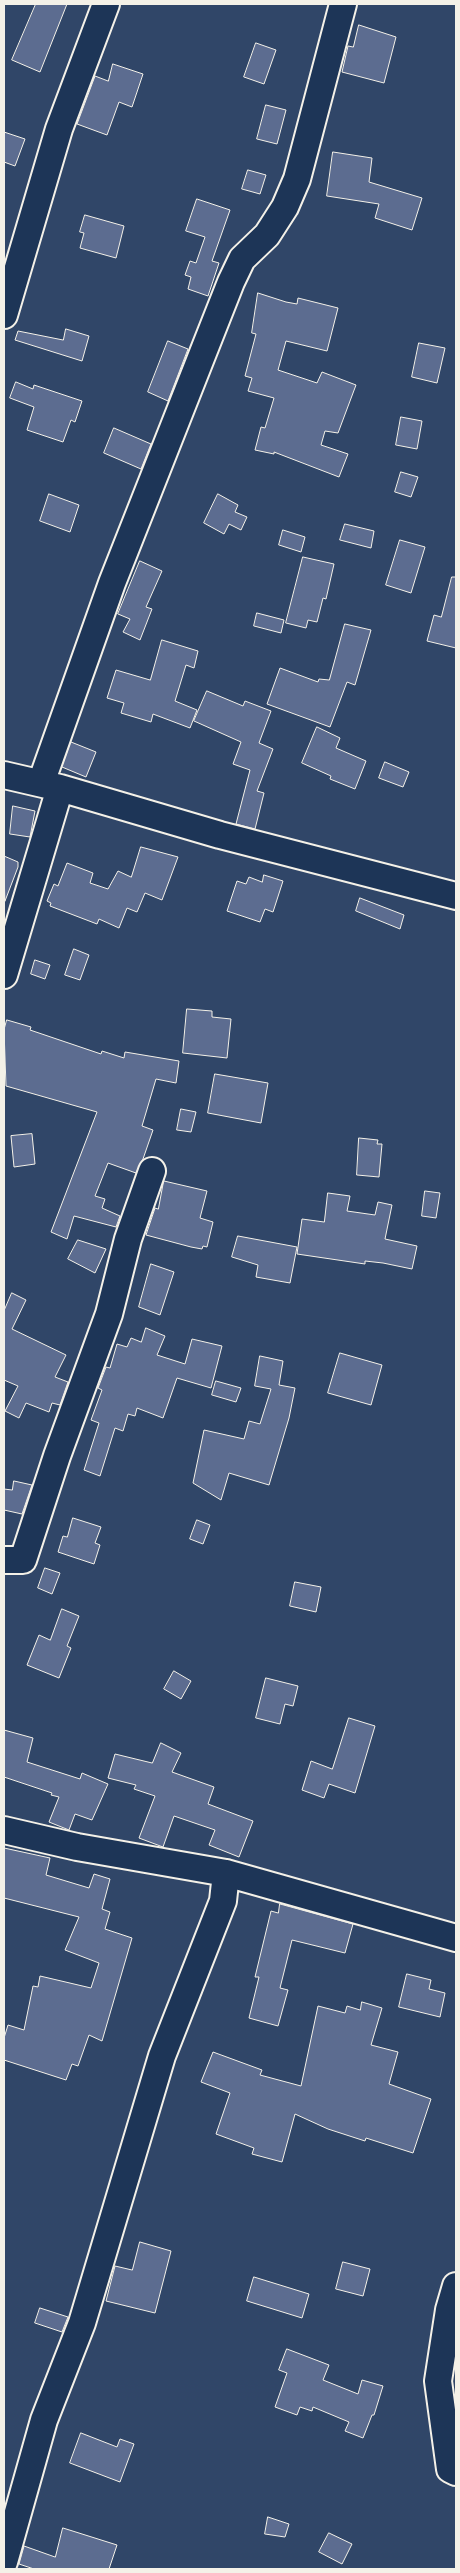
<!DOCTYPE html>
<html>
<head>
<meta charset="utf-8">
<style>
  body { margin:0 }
  #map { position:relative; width:460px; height:2573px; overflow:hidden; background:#304668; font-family:Mali,sans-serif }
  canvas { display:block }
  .frame { position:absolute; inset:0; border:5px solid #f4f1e8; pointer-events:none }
</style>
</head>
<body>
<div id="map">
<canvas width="460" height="2573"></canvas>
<div class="frame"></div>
</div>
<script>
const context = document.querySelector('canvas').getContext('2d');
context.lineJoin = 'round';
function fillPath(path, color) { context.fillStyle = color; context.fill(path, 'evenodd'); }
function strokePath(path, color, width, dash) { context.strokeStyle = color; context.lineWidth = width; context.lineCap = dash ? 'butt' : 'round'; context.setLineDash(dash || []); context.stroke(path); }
const building = new Path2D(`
  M36,4h31l-27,68 -28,-12z
  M359,25l37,12 -12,46 -42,-11 6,-26 5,1z
  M256,43l20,7 -12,34 -20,-7z
  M113,64l30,10 -11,33 -13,-5 -12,33 -30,-11 18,-48 13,5z
  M266,105l20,5 -9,34 -20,-5z
  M4,132l21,7 -10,27 -11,-4z
  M333,152l39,6 -3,24 53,16 -10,32 -37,-12 4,-14 -52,-8z
  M248,170l18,5 -6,19 -18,-5z
  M197,199l33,11 -18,51 7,2 -11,33 -20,-7 3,-12 -6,-2 5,-14 6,2 9,-26 -19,-6z
  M85,215l39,11 -8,32 -36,-10 4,-15 -4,-1z
  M258,293l28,9 11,2 1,-6 40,10 -11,43 -41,-10 -8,29 39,13 5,-11 34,13 -18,48 -13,-2 -4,14 27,9 -9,23 -65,-25v2l-19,-4 6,-23 4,1 9,-30 -26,-7 4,-13 -7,-2 11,-42 -4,-1z
  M66,329l23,7 -7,25 -67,-21 3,-9 45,9z
  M168,341l20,8 -20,52 -20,-9z
  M419,343l26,5 -8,35 -25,-6z
  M16,382l17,7 1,-4 48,16 -7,21 -4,-2 -8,22 -36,-12 7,-23 -24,-9z
  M401,417l21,4 -5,28 -21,-4z
  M114,428l37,16 -10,25 -37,-16z
  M401,472l17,5 -7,20 -16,-5z
  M49,494l30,11 -9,27 -30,-11z
  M218,494l20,11 -3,7 12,5 -6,13 -12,-6 -5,10 -20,-11z
  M345,524l29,7 -3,17 -31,-8z
  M283,530l22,7 -4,15 -22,-7z
  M400,540l25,7 -14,46 -25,-8z
  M303,557l31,7 -8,35 -3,-1 -6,24 -9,-2 -2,8 -20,-5z
  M140,561l22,10 -16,36 6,2 -12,31 -17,-8 7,-13 -12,-5z
  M452,577h4v71l-29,-7 7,-26 7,2z
  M257,613l27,7 -3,13 -27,-7z
  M345,624l26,6 -16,55 -8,-3 -17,45 -63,-23 13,-36 38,14 1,-3 10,1z
  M162,640l36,11 -4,17 -8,-3 -11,36 22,9 -7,18 -37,-14 -2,8 -30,-9 3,-10 -17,-5 9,-28 34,10z
  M207,691l36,15 2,-5 26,10 -12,32 14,6 -16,42 7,2 -9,36 -19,-5 14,-54 -17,-6 8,-22 -47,-21z
  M317,727l23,11 -4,10 30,13 -11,28 -25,-10 1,-3 -29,-13z
  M71,742l25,10 -10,25 -24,-10z
  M385,762l24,10 -6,15 -24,-9z
  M13,806l22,5 -5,26 -20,-3z
  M141,847l37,10 -16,43 -17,-7 -8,19 -10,-4 -8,20 -20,-9 -2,5 -47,-18 1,-3 -4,-2 7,-17 4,2 9,-23 26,10 -3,10 18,6 10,-18 13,6z
  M4,856l14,6v5l-13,34z
  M264,875l19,6 -10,31 -8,-3 -5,13 -33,-11 10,-30 9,3 3,-7 13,5z
  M360,898l44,17 -4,14 -44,-18z
  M74,949l15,6 -9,25 -15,-5z
  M35,960l15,5 -5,14 -14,-5z
  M187,1009l25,2v6l19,2 -4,39 -44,-5z
  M7,1020l24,7 -1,3 71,24 1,-3 22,7 1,-6 54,9 -3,22 -20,-4 -14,47 11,4 -10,29 -7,14 -28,-10 -13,33 10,3 -3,9 18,8 -4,11 -42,-11 -7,23 -16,-7 46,-120 -91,-26 -2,-56z
  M215,1074l53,9 -7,40 -53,-10z
  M181,1109l15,3 -5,20 -14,-2z
  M32,1134l3,30 -21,3 -3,-31z
  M359,1138l19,2 -1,4h5l-3,33 -22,-2z
  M164,1181l43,10 -7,27 13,4 -6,25 -4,-1 -1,3 -11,-2 -45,-12 9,-27 3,1z
  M425,1191l15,2 -4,25 -14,-2z
  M328,1193l22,3 -3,15 28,4 3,-13 14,3 -7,34 32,7 -5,23 -29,-6 -18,-2v3l-68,-10 5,-35 22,3z
  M238,1236l59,11 -7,36 -34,-6 2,-12 -26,-8z
  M78,1240l28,9 -11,24 -27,-14z
  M151,1264l23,8 -14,43 -21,-8z
  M12,1293l14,7 -14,29 54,26 -11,22 13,5 -8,23 -8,-2 -3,9 -23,-9 -7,15 -14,-7 13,-25 -14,-6v-69z
  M146,1328l19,8 -8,19 28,9 7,-25 30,7 -11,42 -34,-10 -14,40 -26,-10 -2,8 -7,-2 -5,17 -8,-3 -15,48 -16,-6 15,-47 -8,-3 11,-30 -4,-2 8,-21 4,1 7,-24 10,3 4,-9 10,4z
  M340,1353l42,12 -11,40 -43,-12z
  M260,1356l23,5 -4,24 16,3 -6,30 -20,67 -40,-12 -8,27 -28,-17 11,-53 40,9 5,-18 11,3 11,-35 -16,-3z
  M216,1381l25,7 -5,14 -24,-7z
  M14,1481l18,4 -10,29 -18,-4v-21l8,1z
  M73,1518l28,9 -6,16 5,2 -6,19 -36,-12 5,-16 4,1z
  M197,1520l13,5 -7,19 -13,-5z
  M45,1568l15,5 -8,21 -14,-6z
  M295,1582l26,5 -5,25 -26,-6z
  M62,1609l17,7 -12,30 4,2 -12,30 -32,-13 12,-30 11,5z
  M174,1671l17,10 -10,18 -17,-10z
  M266,1678l32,8 -5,20 -8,-2 -5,20 -24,-6z
  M349,1718l26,8 -20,67 -26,-9 -5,14 -22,-8 9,-29 21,8z
  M4,1730l29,8 -6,24 53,17 2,-6 26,11 -16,36 -17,-6 -6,16 -20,-8 10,-25 -8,-2 1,-2 -48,-16z
  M161,1743l20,10 -9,19 42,15 -6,17 45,17 -14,36 -30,-12 6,-15 -41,-14 -11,31 -24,-9 16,-42 -21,-7 2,-4 -28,-7 7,-24 37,9z
  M4,1848l46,10 -4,17 43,13 5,-14 16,5 -8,30 8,3 -5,17 27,9 -30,103 -13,-6 -11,31 -6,-2 -6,16 -62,-20v-22l4,-13 16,5 9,-44 5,1 2,-11 51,12 8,-25 -34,-13 14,-33 -75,-19z
  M280,1904l73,20 -8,29 -53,-13 -12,48 8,2 -10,36 -29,-8 10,-41h-4l16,-66 7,2z
  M407,1974l24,6 -2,9 16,4 -5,24 -41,-10z
  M362,2002l20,6 -11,37 27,7 -9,32 42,15 -18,54 -47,-15 -1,3 -37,-12 -33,-15 -13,48 -30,-8 2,-6 -38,-14 14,-41 -29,-11 12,-30 49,18 -2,5 41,11 17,-80 27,7 2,-7 13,4z
  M140,2242l31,9 -16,62 -49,-12 9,-35 17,4z
  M343,2262l27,7 -7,27 -27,-7z
  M254,2277l55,17 -7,24 -55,-17z
  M40,2308l28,9 -6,15 -27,-9z
  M287,2349l42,16 -6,15 35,14 4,-14 21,6 -9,29h-2l-9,23 -18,-7 4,-9 -36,-15 -1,4 -12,-4 -3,8 -22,-8 12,-34 -8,-3z
  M81,2433l36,14 3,-8 14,5 -14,38 -50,-19z
  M268,2517l21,7 -4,13 -20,-3z
  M63,2528l54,17 -8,24h-75l-15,-5 5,-18 31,11z
  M329,2533l23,11 -10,20 -23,-12z`);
const minor = new Path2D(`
  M4,315l55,-186 47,-125
  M4,775l56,13 160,47 236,61
  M41,783l71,-200 119,-301 11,-23 25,-24 18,-28 12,-28 46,-175
  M4,975l56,-187
  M4,1560h19l34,-104 52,-142 19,-75 24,-68
  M4,1830l73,17 149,26 230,65
  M456,2286l-7,24 -11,71 12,88 6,3
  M4,2562l40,-142 38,-97 80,-267 61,-155 3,-28`);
fillPath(building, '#5c6c90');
strokePath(building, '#f4f1e8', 1);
strokePath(minor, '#f4f1e8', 30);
strokePath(minor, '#1d3557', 26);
</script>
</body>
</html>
